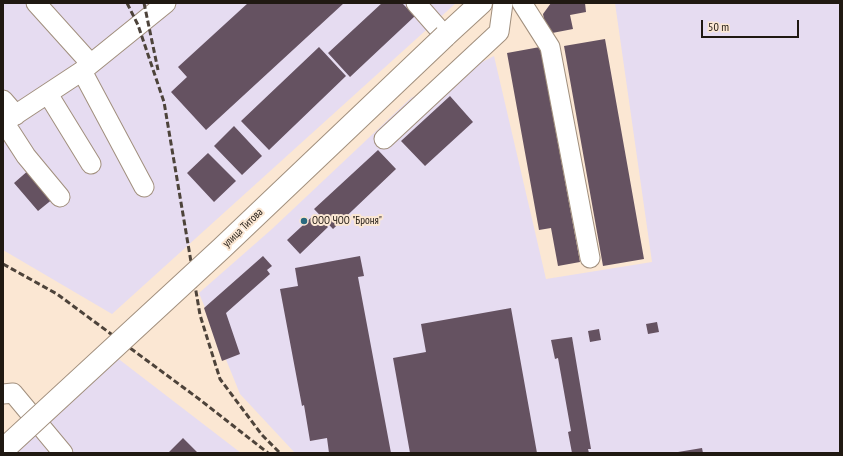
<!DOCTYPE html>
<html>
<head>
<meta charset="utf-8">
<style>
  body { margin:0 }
  #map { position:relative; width:843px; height:456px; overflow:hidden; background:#fbe7d3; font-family:"PT Sans Narrow",sans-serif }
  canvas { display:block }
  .frame { position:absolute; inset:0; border:4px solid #201912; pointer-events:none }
  .scale { position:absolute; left:701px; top:20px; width:98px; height:18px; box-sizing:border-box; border:2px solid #201912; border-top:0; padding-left:5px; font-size:12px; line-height:14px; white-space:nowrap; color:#201912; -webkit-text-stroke:3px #fbe7d3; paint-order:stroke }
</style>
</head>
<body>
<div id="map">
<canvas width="843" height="456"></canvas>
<div class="frame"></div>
<div class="scale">50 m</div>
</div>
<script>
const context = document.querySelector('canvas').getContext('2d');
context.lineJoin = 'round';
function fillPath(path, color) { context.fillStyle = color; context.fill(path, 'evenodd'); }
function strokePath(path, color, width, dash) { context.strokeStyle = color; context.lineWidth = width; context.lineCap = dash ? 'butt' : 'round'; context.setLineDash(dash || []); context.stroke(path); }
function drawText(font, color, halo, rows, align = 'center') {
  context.font = font + ' "PT Sans Narrow",sans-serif'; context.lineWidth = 4; context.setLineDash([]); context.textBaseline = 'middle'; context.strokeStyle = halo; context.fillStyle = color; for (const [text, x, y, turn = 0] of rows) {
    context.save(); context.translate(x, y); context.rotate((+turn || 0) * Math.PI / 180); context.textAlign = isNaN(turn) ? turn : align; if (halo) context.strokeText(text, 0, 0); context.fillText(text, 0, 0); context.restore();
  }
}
const industrial = new Path2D(`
  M3,3h453l-344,311 -109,-64z
  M615,3h225v450h-545l-55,-59 -41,-101 73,-64 139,-131 83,-42 52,223 106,-17z
  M116,357l125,96h-230z`);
const building = new Path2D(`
  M248,3h96l-138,127 -35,-38 16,-15 -9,-10z
  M382,3h20l13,13 -65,61 -22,-24z
  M551,3h34l1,9 -16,3 3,14 -26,5 -4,-20z
  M605,39l39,220 -41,7 -39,-220z
  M319,47l27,29 -77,74 -28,-29z
  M540,47l40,215 -22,4 -7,-38 -12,2 -32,-177z
  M450,96l23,26 -48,44 -24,-25z
  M234,126l28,30 -20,19 -28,-29z
  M378,150l18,19 -63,60 -19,-20z
  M208,153l28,28 -22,21 -27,-29z
  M30,169l24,29 -16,13 -24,-28z
  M315,214l13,13 -28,27 -13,-14z
  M263,256l9,10 -5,4 3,4 -44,39 14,41 -18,7 -18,-53z
  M360,256l4,20 -6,1 33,176h-62l-2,-15 -17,3 -6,-36 -2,1 -22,-117 18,-3 -3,-18z
  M511,308l26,145h-127l-17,-95 33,-6 -5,-28z
  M657,322l2,10 -11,2 -2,-10z
  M599,329l2,11 -11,2 -2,-11z
  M572,337l19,112h-3l1,4h-17l-4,-21 3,-1 -13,-73 -3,1 -4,-19z
  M183,438l15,15h-30z
  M702,448l1,5h-25v-1z`);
const minor = new Path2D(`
  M36,3l55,61
  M416,3l29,33
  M522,3l28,44 40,211
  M82,71l62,116
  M48,94l43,70
  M3,100l13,15
  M4,122l22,34 34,41
  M3,123l79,-52 84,-68
  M384,139l115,-107 4,-29
  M3,394l10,-1 50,60`);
const major = new Path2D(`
  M445,36l36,-33`);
const rail = new Path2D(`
  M127,3l11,22 26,77 36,213 20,64 42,56 18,18
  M144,3l14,67
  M3,264l54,30 142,105 69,54`);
const majorBridge = new Path2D(`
  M3,450l219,-202 223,-212`);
const markers = [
  [304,221,4,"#2a6a7f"]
];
const poiNames = [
  ["ООО ЧОО \"Броня\"",312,221]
];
const streetNames = [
  ["улица Титова",243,228,-44]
];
fillPath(industrial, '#e6dcf1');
fillPath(building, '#655261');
strokePath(minor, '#a18f7d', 21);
strokePath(major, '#a18f7d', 24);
strokePath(minor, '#fff', 19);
strokePath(major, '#fff', 22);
strokePath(rail, '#4d433a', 3, [6, 3]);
strokePath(majorBridge, '#a18f7d', 24, []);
strokePath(majorBridge, '#fff', 22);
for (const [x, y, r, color] of markers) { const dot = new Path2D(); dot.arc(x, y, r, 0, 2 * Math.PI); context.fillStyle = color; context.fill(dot); strokePath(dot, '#fbe7d3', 1.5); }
drawText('11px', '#201912', '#fbe7d3', poiNames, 'left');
drawText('11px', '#201912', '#fbe7d3', streetNames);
</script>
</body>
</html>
